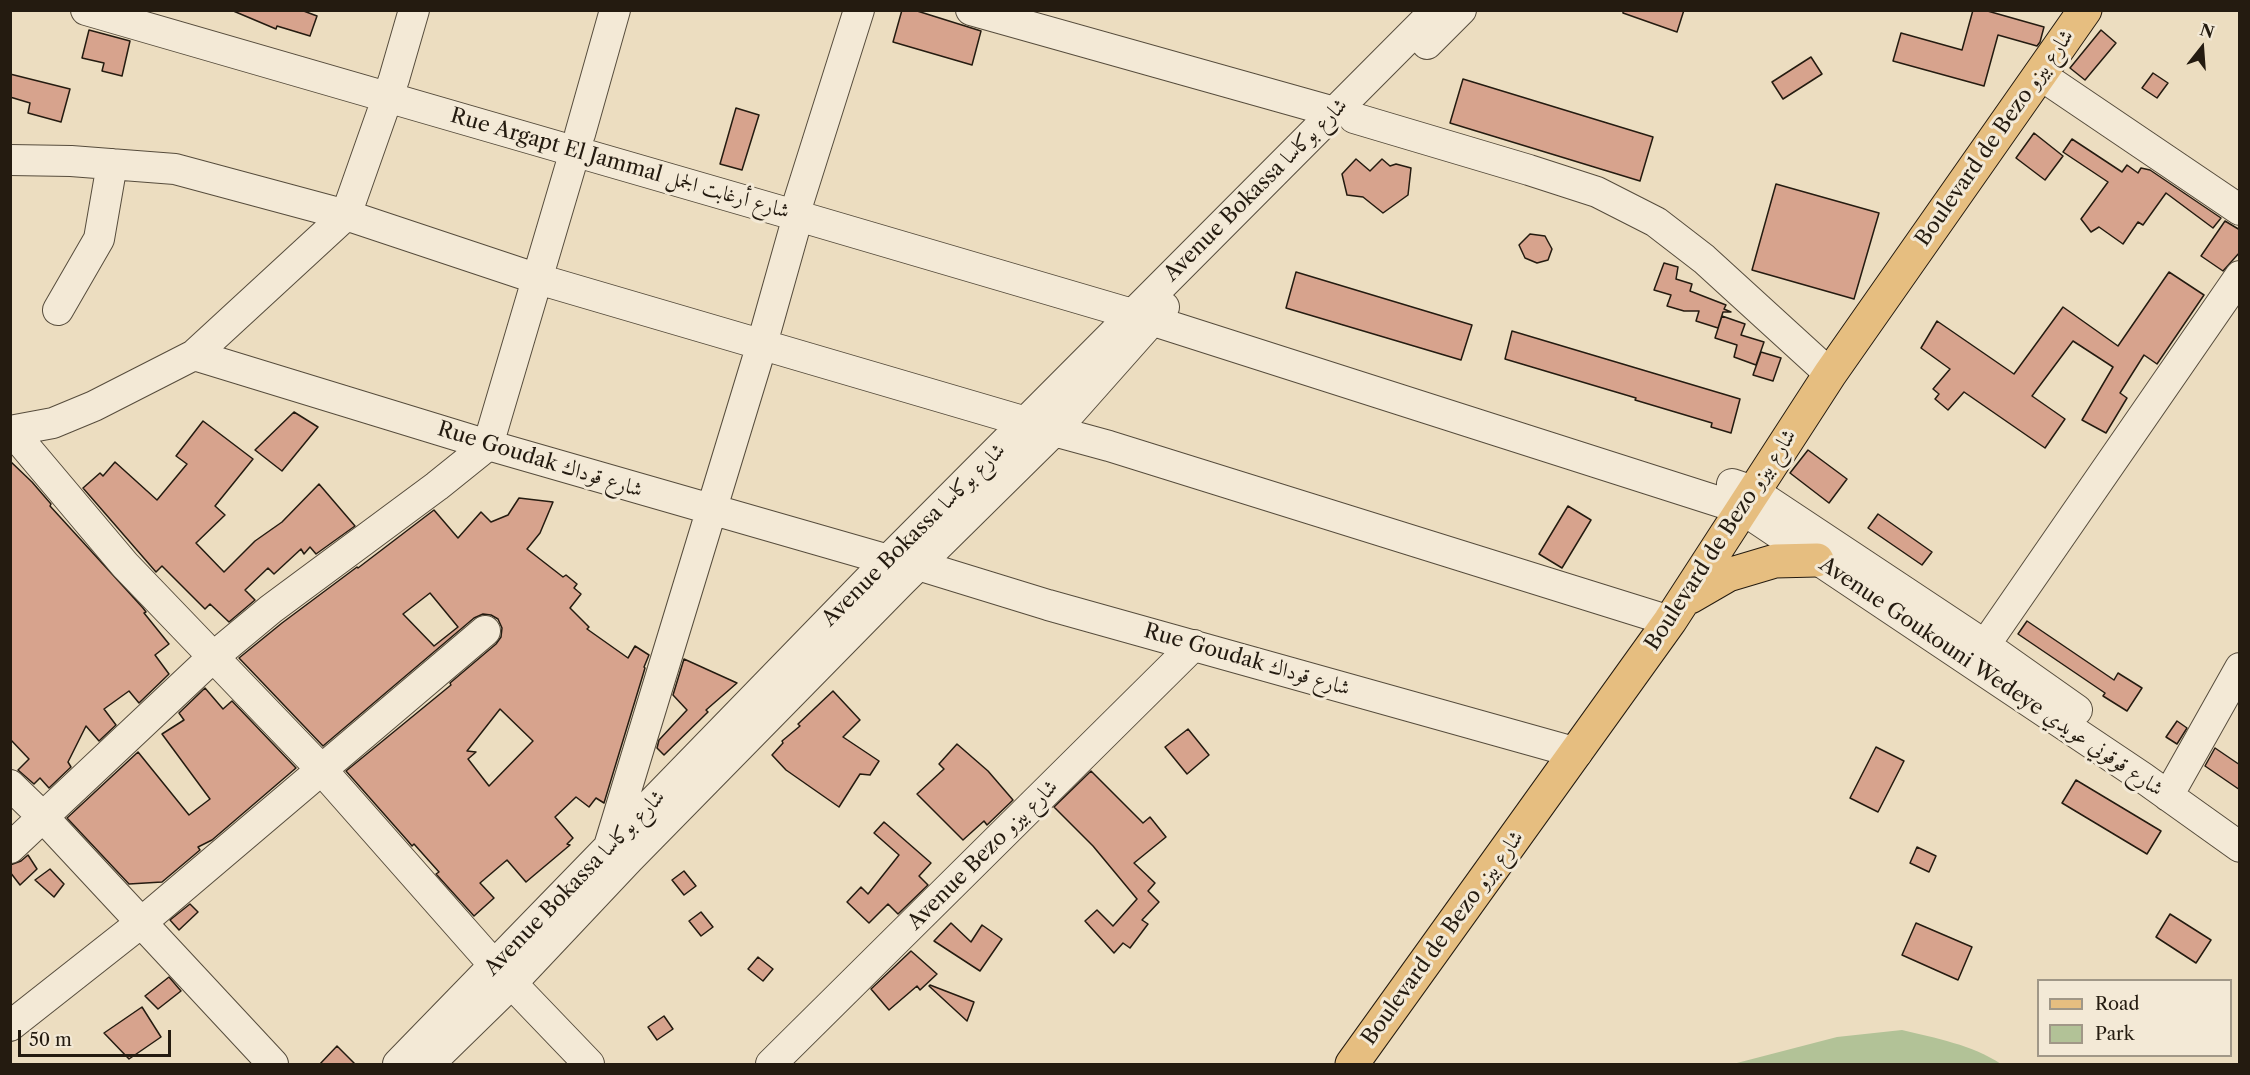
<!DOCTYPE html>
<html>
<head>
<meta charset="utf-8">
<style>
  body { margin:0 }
  #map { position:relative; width:2250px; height:1075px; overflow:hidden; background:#ecddc0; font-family:"Libre Caslon Text",serif }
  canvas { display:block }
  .frame { position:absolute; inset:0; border:12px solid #241b10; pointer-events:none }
  .legend { position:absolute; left:2037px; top:979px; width:195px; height:78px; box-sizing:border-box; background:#f3e9d6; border:2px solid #a09787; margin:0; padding:8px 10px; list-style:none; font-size:18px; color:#241b10 }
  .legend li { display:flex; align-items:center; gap:12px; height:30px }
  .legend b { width:30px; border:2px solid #a09787 }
  .north { position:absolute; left:2172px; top:18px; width:60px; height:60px; -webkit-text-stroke:4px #f3e9d6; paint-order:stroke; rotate:17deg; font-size:16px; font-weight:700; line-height:24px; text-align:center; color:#241b10 }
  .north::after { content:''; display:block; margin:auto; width:21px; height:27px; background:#241b10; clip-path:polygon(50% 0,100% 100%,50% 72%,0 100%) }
  .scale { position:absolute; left:18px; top:1030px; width:153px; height:27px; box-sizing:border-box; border:3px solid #241b10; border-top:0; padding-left:8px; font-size:18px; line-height:21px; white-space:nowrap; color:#241b10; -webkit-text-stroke:4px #f3e9d6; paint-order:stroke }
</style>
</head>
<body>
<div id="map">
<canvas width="2250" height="1075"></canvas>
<div class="frame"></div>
<ul class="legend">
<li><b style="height:8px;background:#e6be80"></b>Road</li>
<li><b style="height:16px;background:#b2c297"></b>Park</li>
</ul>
<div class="north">N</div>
<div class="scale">50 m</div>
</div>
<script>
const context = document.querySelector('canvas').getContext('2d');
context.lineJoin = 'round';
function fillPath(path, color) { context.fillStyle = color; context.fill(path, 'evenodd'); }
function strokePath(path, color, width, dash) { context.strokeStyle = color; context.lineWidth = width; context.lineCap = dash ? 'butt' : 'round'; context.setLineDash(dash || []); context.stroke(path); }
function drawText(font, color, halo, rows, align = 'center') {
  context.font = font + ' "Libre Caslon Text",Amiri,serif'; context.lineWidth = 6; context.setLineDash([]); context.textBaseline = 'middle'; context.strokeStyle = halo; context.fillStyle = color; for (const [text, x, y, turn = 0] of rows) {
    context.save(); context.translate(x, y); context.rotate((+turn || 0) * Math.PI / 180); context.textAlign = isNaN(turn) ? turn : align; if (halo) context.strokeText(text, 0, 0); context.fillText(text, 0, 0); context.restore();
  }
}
const green = new Path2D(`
  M1902,1030c33,8 71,15 99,34h-268l104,-27z`);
const building = new Path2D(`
  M231,10h70l16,6 -7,20 -33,-10 -1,3z
  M902,10h12l67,21 -9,34 -79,-23z
  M1623,10h61l-7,22 -54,-19z
  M1973,10h11l60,17 -4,15 -3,4 -39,-11 -14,51 -91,-25 8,-28 61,17z
  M89,30l41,11 -8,35 -20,-5 2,-8 -22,-5z
  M2101,30l15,13 -31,37 -15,-12z
  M1811,57l11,17 -39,25 -11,-17z
  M2153,73l15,10 -11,15 -15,-10z
  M10,74l60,15 -9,33 -33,-9 2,-10 -20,-6z
  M1463,79l190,58 -13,44 -190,-58z
  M736,108l23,7 -17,55 -22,-6z
  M2034,133l29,23 -18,24 -29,-22z
  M2072,139l50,33 5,-7 11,8 3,-5 9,2 71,48 -8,10 -47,-35 -23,32 -5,-3 -15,22 -24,-17 -8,5 -10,-13 27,-37 -45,-30z
  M1356,159l14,12 12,-12 8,7 6,-2 15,4 -3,27 -25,18 -20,-16 -16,-2 -5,-21z
  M1776,184l103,29 -25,86 -102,-29z
  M2225,221l15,9v22l-17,19 -22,-15z
  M1530,234l15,2 7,13 -4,11 -11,3 -12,-5 -6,-13z
  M1664,263l14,4 -2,12 16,5 -2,7 36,14 -2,4 7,3h-8l-5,16 -22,-7 3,-10h-15l-17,-5 4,-11 -17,-5z
  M1296,272l176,53 -11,35 -175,-52z
  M2169,272l35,23 -47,69 -13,-9 -24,38 7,5 -21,35 -24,-13 31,-53 -40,-26 -41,55 33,23 -20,29 -81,-56 -16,18 -13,-11 4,-5 -6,-5 17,-20 -29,-21 16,-27 77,53 49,-67 55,39z
  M1722,316l23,8 -4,11 23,7 -8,23 -22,-8 3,-12 -22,-7z
  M1512,331l228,68 -9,34 -20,-6 1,-4 -77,-23 1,-2 -131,-39z
  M1761,352l20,6 -8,23 -20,-6z
  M294,412l24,15 -36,44 -27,-21z
  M203,421l50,38 -38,47 10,9 -29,28 28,29 31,-31 27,-19 37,-38 36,42 -39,28 -6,-7 -6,7 -3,-5 -27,25 -6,-6 -23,22 10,10 -26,22 -19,-18 -5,5 -43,-43 -6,6 -73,-84 17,-15 3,3 12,-14 42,38 30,-36 -11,-8z
  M1808,450l39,29 -18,24 -39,-30z
  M10,461l22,21 19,22 -1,2 93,102 3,4 -2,1 25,31 -14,11 14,19 -30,29 -10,-12 -25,18 12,16 -17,16 -13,-15 -18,36 3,5 -22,21 -9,-10 -6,6 -16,-14 11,-11 -19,-20z
  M519,498l34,4 -13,31 -13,16 36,28 3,-2 11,9 -3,4 7,6 -11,14 19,19 -2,2 41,29 7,-12 14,9 -5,12 1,1 -41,135 -8,-5 -7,9 -13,-10 -21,20 18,21 -6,6 3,1 -44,37 -19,-22 -27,23 14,15 -20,18 -38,-42 3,-2 -25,-28 -2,2 -5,-6 -61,-69 105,-86 -1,-2 46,-39 5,-7 1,-9 -4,-9 -7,-4 -8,-1 -9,4 -151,128 -84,-88 43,-35 75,-56 1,1 76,-58 24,28 23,-26 10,10 17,-7zM430,593l28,34 -24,19 -31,-32zM500,709l33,32 -44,45 -21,-27 8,-7 -9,-1z
  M1568,506l23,14 -29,48 -23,-14z
  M1878,514l54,38 -10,13 -54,-37z
  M2027,621l87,59 4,-7 24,15 -15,23 -24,-15 2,-3 -87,-59z
  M684,659l53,24 -31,27 2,2 -44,43 -7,-7 2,-8 28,-30 -14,-15z
  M205,688l18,21 9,-8 64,67 -84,72 -14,7 2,3 -38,32 -33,2 -62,-66 71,-66 51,63 21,-16 -48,-65 22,-14 -5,-7z
  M833,691l27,29 -17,17 36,24 -9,14 -10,-1 -21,33 -53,-37 -14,-15 11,-12 -1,-2 18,-15 -2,-2z
  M2177,721l10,7 -10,16 -11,-7z
  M1188,729l21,26 -22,19 -22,-27z
  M957,744l31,27 25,29 -26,25 -3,-4 -21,19 -46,-46 27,-25 -5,-5z
  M1876,747l28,14 -26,51 -28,-14z
  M2215,748l25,17v25l-35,-24z
  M1091,771l52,52 7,-6 16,20 -32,26 21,20 -7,8 11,11 -17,18 6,4 -18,24 -7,-5 -9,10 -29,-32 12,-11 16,16 24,-27 -44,-53 -39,-39z
  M2076,780l85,51 -14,23 -85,-51z
  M884,822l47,41 -12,13 9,9 -30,29 -10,-10 -19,19 -22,-21 14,-15 7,7 31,-39 -25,-22z
  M1917,847l19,9 -7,16 -19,-9z
  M28,855l9,14 -17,16 -10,-13v-7l11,-4z
  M50,869l14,15 -10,13 -19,-17z
  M684,871l12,15 -12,9 -12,-15z
  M190,904l8,8 -19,18 -9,-10z
  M701,912l12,15 -12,9 -12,-15z
  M2170,914l41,26 -15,23 -40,-26z
  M951,923l20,19 11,-17 20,14 -22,32 -46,-30z
  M1916,923l56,24 -14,33 -56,-25z
  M911,951l26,23 -17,16 -3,-4 -28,24 -18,-21z
  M758,957l15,12 -10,12 -15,-12z
  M169,977l12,14 -23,18 -13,-13z
  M930,985l44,17 -7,19 -38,-35z
  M142,1007l19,30 -32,22 -25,-26z
  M664,1016l9,13 -16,11 -9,-13z
  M337,1046l19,19h-37z`);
const minor = new Path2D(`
  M86,10l712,206 334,98 610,195 400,268 98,70
  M971,10l363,102
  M1427,44l34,-34
  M2039,74l201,136
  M1354,118l175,52 68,22 59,30 48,37 126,115
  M580,134l35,-124
  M10,160l61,1 104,8 171,46 192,64 488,143
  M799,200l60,-190
  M58,310l41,-71 13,-75
  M194,355l294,90 400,115
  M10,431l43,-8 41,-17 100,-51 152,-140 48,-136 20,-69
  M12,431l113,134 196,204 173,196 95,99
  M1054,431l55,15 561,175
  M1732,484l21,7 232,154 92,65
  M918,565l130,40 529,148
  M1985,645l255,-369
  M10,785l33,32 230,247
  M2168,796l72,-128
  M610,843l152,-499 36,-128
  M10,848l202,-190 59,-49 166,-123 51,-41 87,-294
  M10,1026l132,-104 343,-291
  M398,1064l490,-504 548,-550
  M429,1064l84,-82 116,-123 272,-277 153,-151 110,-124
  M771,1064l423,-419`);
const major = new Path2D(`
  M1690,597l38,-22 47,-14 42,-1
  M1352,1064l318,-443 160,-247 255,-364`);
const streetNames = [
  ["Boulevard de Bezo شارع بيزو",1995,138,-55],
  ["Rue Argapt El Jammal شارع أرغابت الجمل",620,164,16],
  ["Avenue Bokassa شارع بوكاسا",1256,190,-45],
  ["Rue Goudak شارع قوداك",540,460,17],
  ["Avenue Bokassa شارع بوكاسا",914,535,-45],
  ["Boulevard de Bezo شارع بيزو",1721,540,-57],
  ["Rue Goudak شارع قوداك",1247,660,16],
  ["Avenue Goukouni Wedeye شارع قوقوني عويدي",1991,677,34],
  ["Avenue Bezo شارع بيزو",983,855,-45],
  ["Avenue Bokassa شارع بوكاسا",575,883,-46],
  ["Boulevard de Bezo شارع بيزو",1443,938,-54]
];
fillPath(green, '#b2c297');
fillPath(building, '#d7a38d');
strokePath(building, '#241b10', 1.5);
strokePath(minor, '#564c3c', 32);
strokePath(major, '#241b10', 35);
strokePath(minor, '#f3e9d6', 30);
strokePath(major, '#e6be80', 33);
drawText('21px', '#241b10', '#f3e9d6', streetNames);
</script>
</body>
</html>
